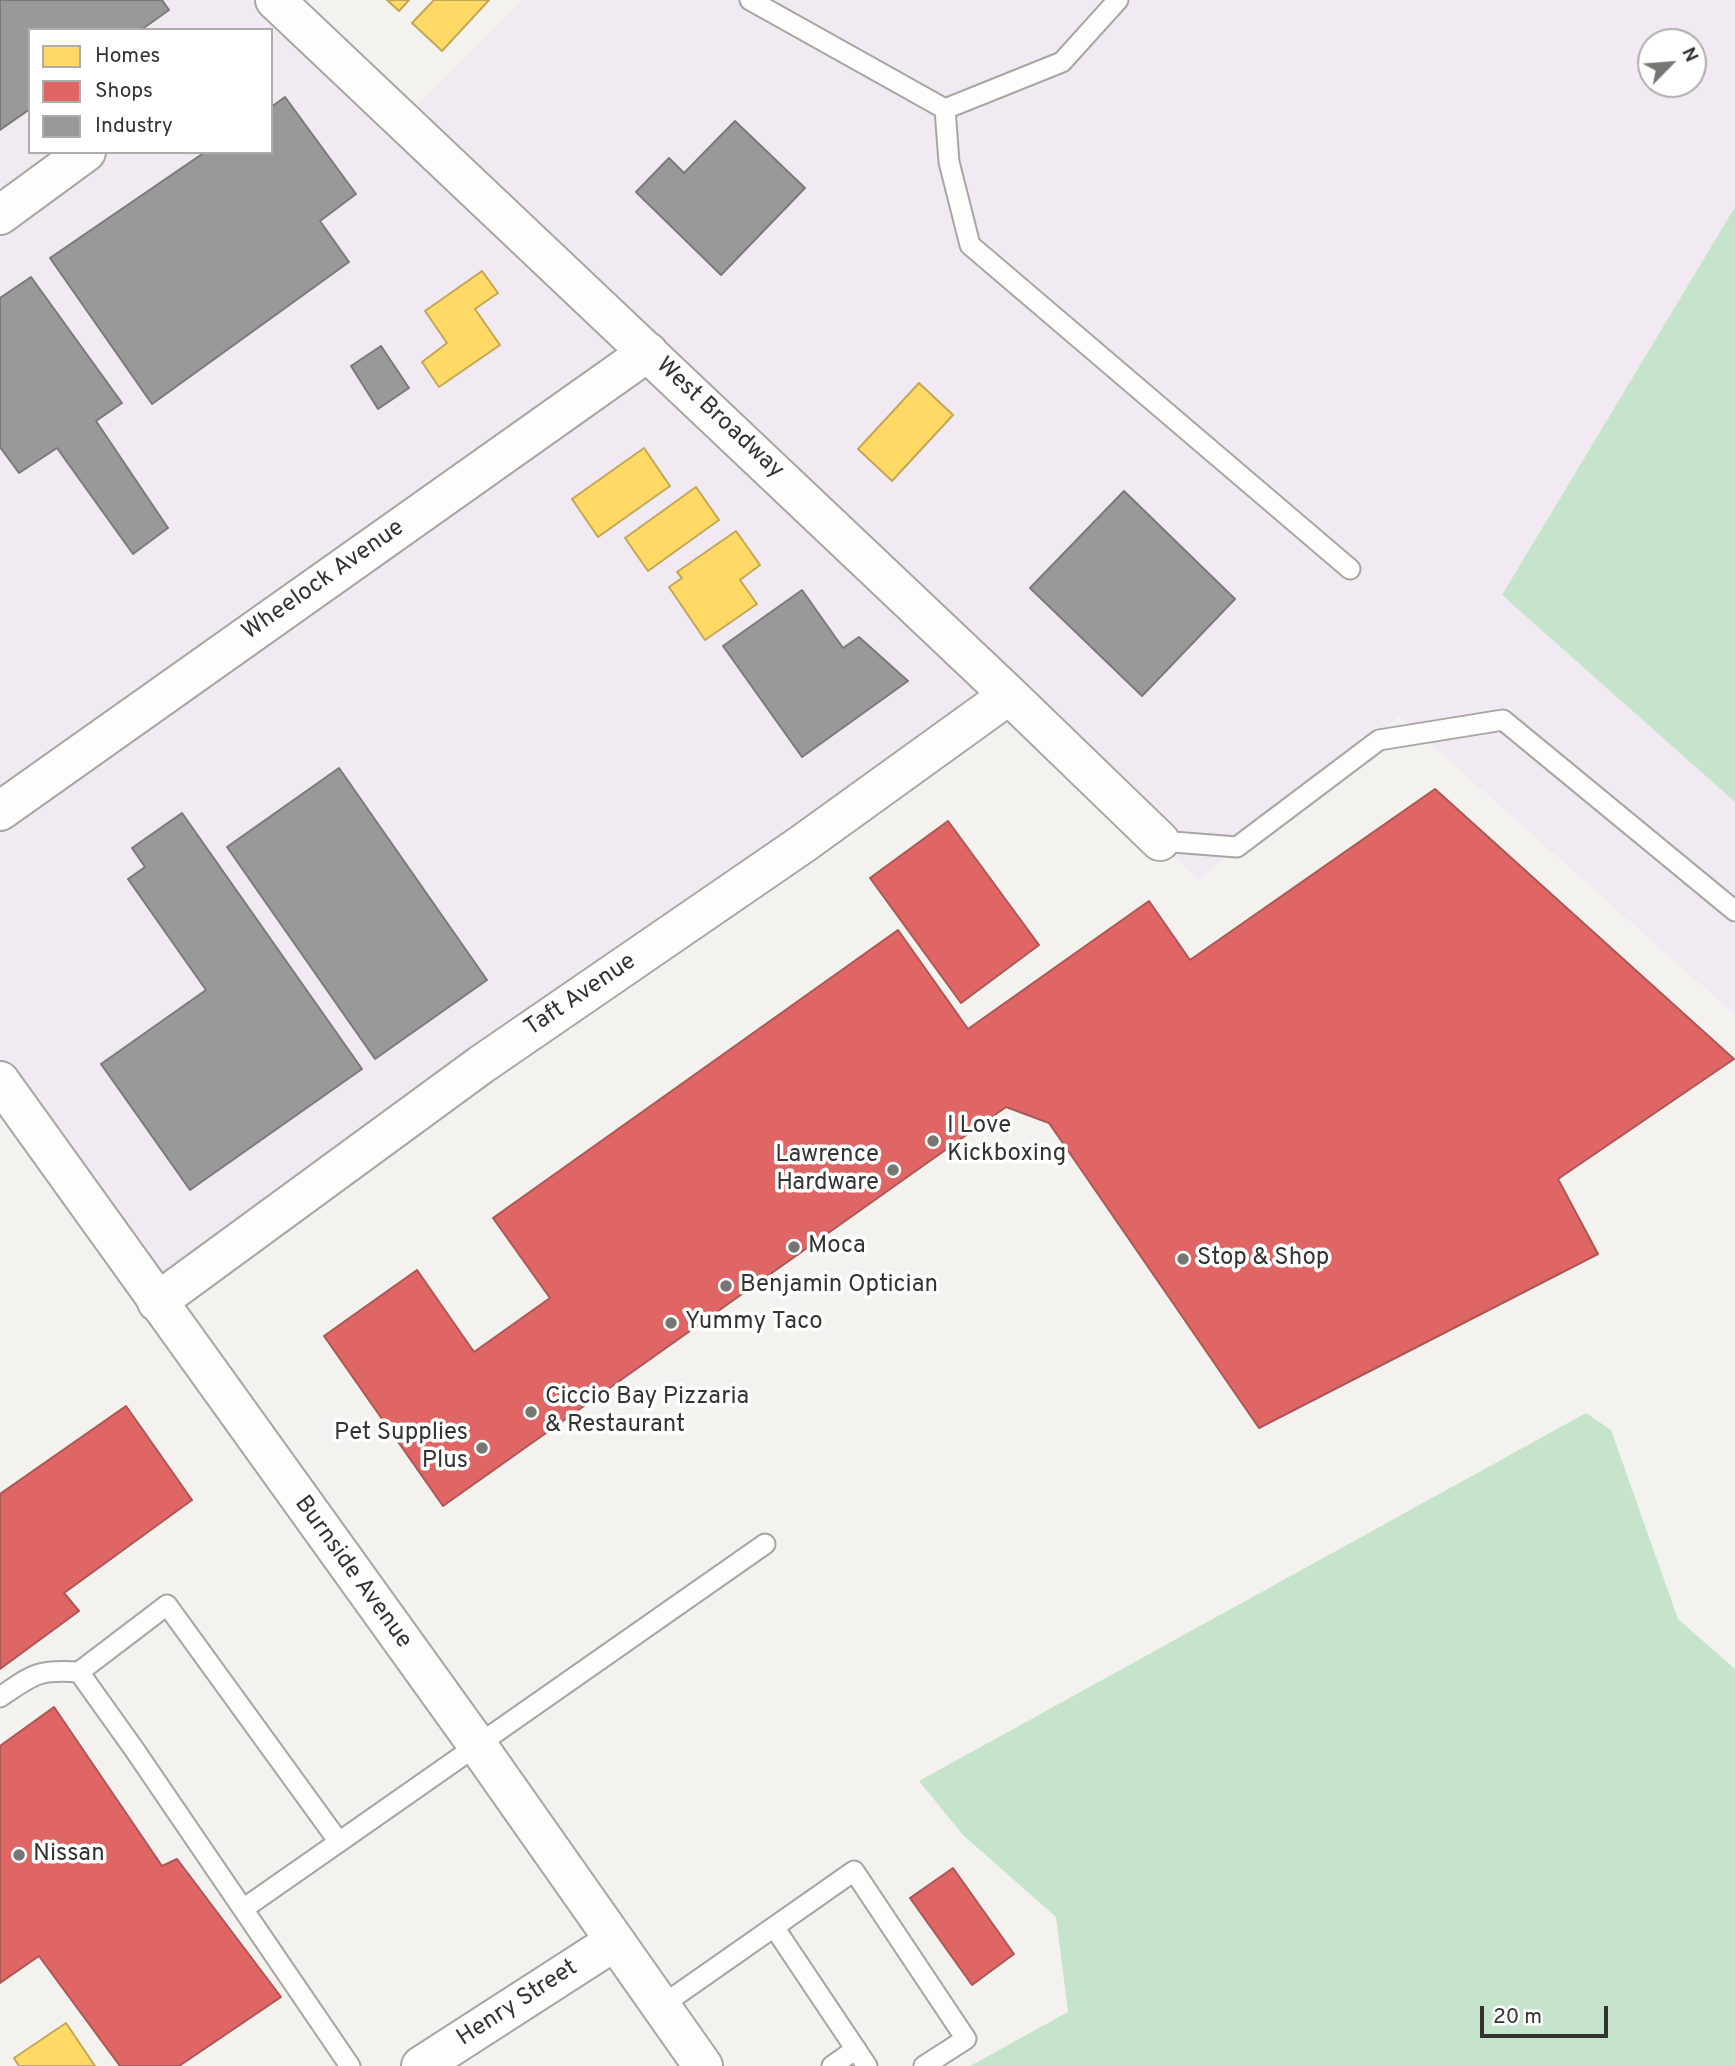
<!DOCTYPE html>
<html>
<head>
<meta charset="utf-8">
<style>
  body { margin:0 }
  #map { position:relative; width:1735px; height:2066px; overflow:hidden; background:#f3f2ee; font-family:Overpass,sans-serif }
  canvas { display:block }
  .legend { position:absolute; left:28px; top:28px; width:245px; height:126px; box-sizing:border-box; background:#fff; border:2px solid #aeadac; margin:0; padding:9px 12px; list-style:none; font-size:21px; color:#343330 }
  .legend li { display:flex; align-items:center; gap:14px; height:35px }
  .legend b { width:35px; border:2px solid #aeadac }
  .north { position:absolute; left:1637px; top:28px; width:70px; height:70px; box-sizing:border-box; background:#fff; border:2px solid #aeadac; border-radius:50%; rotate:65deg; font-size:19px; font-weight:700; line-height:28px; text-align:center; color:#343330 }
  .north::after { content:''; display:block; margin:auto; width:24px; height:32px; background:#777672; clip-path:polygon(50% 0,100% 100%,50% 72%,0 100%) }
  .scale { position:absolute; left:1480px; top:2006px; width:128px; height:32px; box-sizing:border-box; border:4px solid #343330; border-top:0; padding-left:9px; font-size:21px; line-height:24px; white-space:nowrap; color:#343330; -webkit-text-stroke:5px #fff; paint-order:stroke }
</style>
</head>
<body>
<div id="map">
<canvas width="1735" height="2066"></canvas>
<ul class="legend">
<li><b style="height:19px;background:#ffd966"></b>Homes</li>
<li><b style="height:19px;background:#e06666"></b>Shops</li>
<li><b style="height:19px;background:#999"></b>Industry</li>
</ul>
<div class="north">N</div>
<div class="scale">20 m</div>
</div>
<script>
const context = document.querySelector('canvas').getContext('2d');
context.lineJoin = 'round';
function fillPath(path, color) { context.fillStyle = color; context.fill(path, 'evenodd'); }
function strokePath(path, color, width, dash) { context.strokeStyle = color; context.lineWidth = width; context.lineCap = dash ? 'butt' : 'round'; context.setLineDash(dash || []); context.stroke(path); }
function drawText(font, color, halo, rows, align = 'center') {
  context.font = font + ' Overpass,sans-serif'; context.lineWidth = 7; context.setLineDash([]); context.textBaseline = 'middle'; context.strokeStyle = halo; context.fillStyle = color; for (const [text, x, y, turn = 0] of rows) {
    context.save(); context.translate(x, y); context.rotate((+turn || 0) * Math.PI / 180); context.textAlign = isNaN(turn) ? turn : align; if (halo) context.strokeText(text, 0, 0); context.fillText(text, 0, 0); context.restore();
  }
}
const industrial = new Path2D(`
  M0,0h300l110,113 112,-113h1213v207l-233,388 233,207v213l-336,-299 -201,164 -38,-39 -152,-131 -851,592 -157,-221zM30,30h241v122h-241zM1651,42h42v42h-42z`);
const green = new Path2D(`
  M1735,207v595l-233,-207z
  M1586,1413l25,17 67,189 57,50v397h-765l98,-54 -12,-95 -93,-82 -44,-54z`);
const homes = new Path2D(`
  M387,0h22l-10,11z
  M434,0h55l-47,51 -30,-28z
  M482,271l16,22 -23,16 25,36 -61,42 -17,-25 25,-19 -22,-32z
  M919,383l34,32 -61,66 -34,-32z
  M644,448l26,38 -72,51 -26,-38z
  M696,487l23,33 -71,51 -23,-33z
  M736,531l24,34 -20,15 17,24 -52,36 -36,-53 13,-9 -5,-6z
  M66,2023l29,43h-76l-5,-8z`);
const shops = new Path2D(`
  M1435,789l299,270 -176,120 40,75 -339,174 -210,-305 -43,-16 -563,399 -119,-170 93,-66 57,82 76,-54 -57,-80 405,-288 70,99 181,-128 41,59z
  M948,821l91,124 -78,58 -91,-125z
  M126,1406l66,94 -128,93 15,18 -79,58v-175z
  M54,1707l108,159 15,-7 104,138 -102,69h-59l-81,-110 -39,27v-237z
  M953,1868l61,86 -42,31 -62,-87z`);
const industry = new Path2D(`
  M0,0h162l7,10 -28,20h-111v79l-30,21z
  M285,97l71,97 -36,27 29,41 -197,142 -102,-146 155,-106h66v-45z
  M735,121l70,67 -84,87 -85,-83 33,-34 15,15z
  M31,277l91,126 -26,18 72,107 -35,26 -76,-106 -38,25 -19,-26v-149z
  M381,346l28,42 -31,21 -27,-43z
  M1124,491l111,108 -93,97 -112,-108z
  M802,590l41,58 16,-11 49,44 -106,76 -79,-111z
  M339,768l148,212 -112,79 -148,-212z
  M182,813l180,256 -172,121 -89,-126 105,-74 -78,-111 17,-12 -13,-19z`);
const lane = new Path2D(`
  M750,0l195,109 4,53 21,83 380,324
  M945,109l117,-47 56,-62
  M1160,841l77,6 142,-107 124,-20 232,191
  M0,1697c33,-22 37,-28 79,-25
  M243,1909l96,-67
  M774,1927l93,139
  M661,2006l193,-135 112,168 -42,27
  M350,2066l-216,-317 -55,-77 88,-67 172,237 426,-298
  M832,2066l24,-17`);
const street = new Path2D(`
  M275,0l734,695 151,146
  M0,215l86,-63
  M0,811l648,-459
  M157,1302l325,-238 319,-219 208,-150
  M421,2066l194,-125`);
const primary = new Path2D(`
  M0,1081l478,665 225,320`);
const markers = [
  [933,1141,7,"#777672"],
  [893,1170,7,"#777672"],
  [794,1247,7,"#777672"],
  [1183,1259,7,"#777672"],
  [726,1286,7,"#777672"],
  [671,1323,7,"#777672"],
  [531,1412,7,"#777672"],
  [482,1448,7,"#777672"],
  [19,1855,7,"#777672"]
];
const streetNames = [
  ["West Broadway",719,419,43],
  ["Wheelock Avenue",324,581,-35],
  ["Taft Avenue",581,996,-34],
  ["Burnside Avenue",352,1573,54],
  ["Henry Street",518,2004,-33]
];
const poiNames = [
  ["I Love",947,1127],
  ["Kickboxing",947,1155],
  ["Lawrence",879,1156,"right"],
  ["Hardware",879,1184,"right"],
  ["Moca",808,1247],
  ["Stop & Shop",1197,1259],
  ["Benjamin Optician",740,1286],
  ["Yummy Taco",685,1323],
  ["Ciccio Bay Pizzaria",545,1398],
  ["& Restaurant",545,1426],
  ["Pet Supplies",468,1434,"right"],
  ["Plus",468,1462,"right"],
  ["Nissan",33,1855]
];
fillPath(industrial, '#f2eaf2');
fillPath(green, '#c5e4cb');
fillPath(homes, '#ffd966');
strokePath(homes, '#c2a756', 2);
fillPath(shops, '#e06666');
strokePath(shops, '#ac5756', 2);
fillPath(industry, '#999');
strokePath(industry, '#7b7a7a', 2);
strokePath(lane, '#a7a6a2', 23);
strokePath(street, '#a7a6a2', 42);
strokePath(primary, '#a7a6a2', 42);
strokePath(lane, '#fdfdfc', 19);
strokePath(street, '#fdfdfc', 38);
strokePath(primary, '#fdfdfc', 38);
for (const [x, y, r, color] of markers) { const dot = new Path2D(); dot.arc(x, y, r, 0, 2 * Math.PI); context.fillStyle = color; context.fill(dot); strokePath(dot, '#fff', 2.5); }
drawText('24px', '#343330', '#fff', streetNames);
drawText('24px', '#343330', '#fff', poiNames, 'left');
</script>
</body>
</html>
